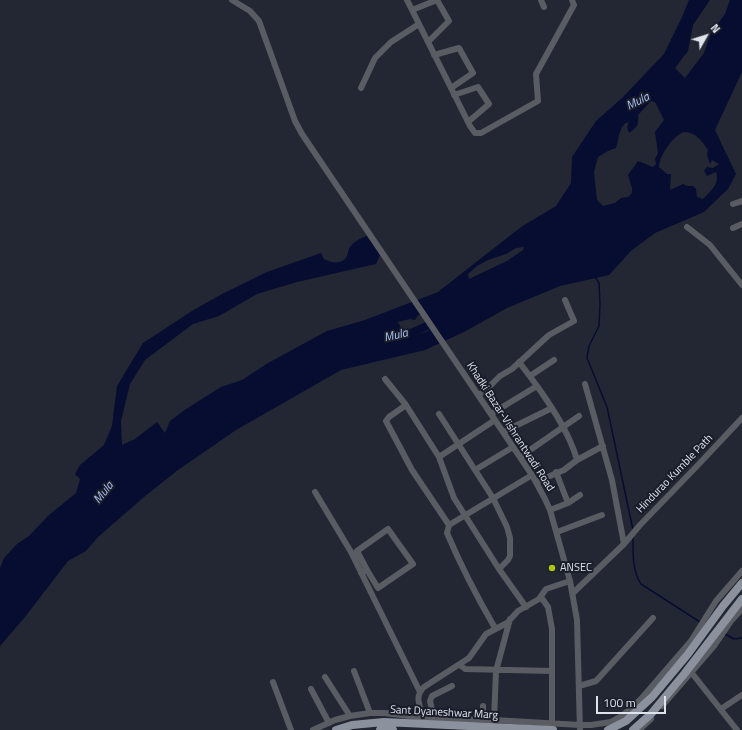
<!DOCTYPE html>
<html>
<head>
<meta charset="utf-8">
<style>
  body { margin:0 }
  #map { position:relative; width:742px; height:730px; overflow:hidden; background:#232733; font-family:"Titillium Web",sans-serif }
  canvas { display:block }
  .north { position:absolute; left:686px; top:16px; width:40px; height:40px; -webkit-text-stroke:3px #191d29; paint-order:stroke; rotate:51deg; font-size:11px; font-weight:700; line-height:16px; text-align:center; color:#dfe3eb }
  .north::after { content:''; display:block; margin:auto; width:14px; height:18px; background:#dfe3eb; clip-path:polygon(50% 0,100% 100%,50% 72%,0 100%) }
  .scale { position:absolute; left:596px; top:696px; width:70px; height:18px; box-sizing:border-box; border:2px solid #dfe3eb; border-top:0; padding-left:5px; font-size:12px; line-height:14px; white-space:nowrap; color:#dfe3eb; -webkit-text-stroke:3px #191d29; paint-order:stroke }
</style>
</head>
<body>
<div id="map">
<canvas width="742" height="730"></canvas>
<div class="north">N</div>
<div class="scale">100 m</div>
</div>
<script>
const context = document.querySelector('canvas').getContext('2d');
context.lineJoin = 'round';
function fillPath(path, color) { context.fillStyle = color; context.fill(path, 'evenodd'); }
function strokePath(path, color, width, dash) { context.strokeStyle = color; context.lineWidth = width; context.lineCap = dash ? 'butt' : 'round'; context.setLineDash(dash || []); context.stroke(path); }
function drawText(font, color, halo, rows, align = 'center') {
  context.font = font + ' "Titillium Web",sans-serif'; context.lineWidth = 4; context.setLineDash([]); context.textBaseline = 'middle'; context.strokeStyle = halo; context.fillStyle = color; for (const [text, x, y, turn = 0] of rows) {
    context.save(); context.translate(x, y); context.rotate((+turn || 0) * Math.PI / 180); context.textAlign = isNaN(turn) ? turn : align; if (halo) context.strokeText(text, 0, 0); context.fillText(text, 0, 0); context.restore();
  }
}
const water = new Path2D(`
  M689,0h21l-17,25 -5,26 -13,17 10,10 19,-25 7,-20 14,-19 5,-14h12v72l-27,58 21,44 -8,15 -24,23 -49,21 -24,18 -22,24 -49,11 -53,22 -43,24 -39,18 -84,20 -105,60 -58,40 -34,27 -46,40 -12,14 -18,10 -43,56 -25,29v-78l4,-10 13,-14 12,-8 20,-21 27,-22 4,-14 -5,-5 5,-9 24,-20 8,-19 5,-40 26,-43 49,-32 30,-17 45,-22 54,-19 3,6c6,3 14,6 21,0 3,-3 3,-9 5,-12 6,-7 11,-9 19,-12l12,18 -5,11 -79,18 -40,12 -38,22 -26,8 -48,36 -15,24 -9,37 1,24 13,-6 22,-17 8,11 5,-12 16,-12 35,-22 21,-7 26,-17 59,-32 38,-11 73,-28 83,-65 35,-21 15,-23 1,-26 24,-36 26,-23 42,-44 18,-37zM651,101l4,1 9,18 -9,12 3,21 -3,6 1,5 -3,3 -15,-6 -10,14 4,13v5l-4,4 -7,1 -6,5 -12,3 -6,-6 -3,-28 4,-15 10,-6 8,-3c3,-9 3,-24 13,-26l-2,5 2,6c8,-6 10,-7 9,-18zM683,132c13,0 18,8 25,18l-1,5 3,9 2,-4 7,4 -6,4 -6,-1 -3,4 3,5 9,-4c4,12 -5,19 -13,27l-6,-2 -1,-8 -3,-3h-6l-4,-2 -13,6 1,-16h-4l-8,-7c1,-13 13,-29 24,-35zM524,247l-1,3 -16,11 -38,18 -1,-5 9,-8 11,-6 18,-6 10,-6zM418,315h7l7,9 -4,7 -15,5 -9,-2 -6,-12 12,-3 5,1z`);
const stream = new Path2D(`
  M595,277l4,6 1,21 -1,22 -10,20 -2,12 20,49 26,123
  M633,537c0,15 -1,34 8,47l59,38
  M725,634l9,5 8,-1`);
const river = new Path2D(`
  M397,337l7,-1 32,-14`);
const minor = new Path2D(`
  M232,0l18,11 9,10 36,100 7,13 201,298 29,43 13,24 5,11 20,71 7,39 3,110
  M407,0l63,126 5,7h6l57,-32 -2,-27 38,-69 -2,-5
  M541,0l3,7
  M412,10l25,-10
  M428,42l21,-21 -12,-21
  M434,55l25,-7 14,25 -22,15
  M361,88l14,-30 16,-16 28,-18
  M454,95l24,-8 11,17 -21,18
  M733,204l9,-3
  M687,227l23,18 32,40
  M733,228l9,-4
  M519,362c21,27 49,65 58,98
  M530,376l24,-16
  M385,379l21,26 33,52 15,41 45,71 27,38
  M585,384l27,96 12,64
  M478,395l7,-4 15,-15 12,-7 37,-34 25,-14 -9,-21
  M406,405l-17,12 -3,4 26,49 37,55 -2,8c14,33 30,64 48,95
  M439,414l54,84 14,29 3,11v18l-2,4 -9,9
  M491,414l46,-28
  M503,432l49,-24
  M439,457l56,-37
  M520,457l59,-41
  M475,470l38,-23
  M556,472l12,31
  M536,482l28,-12 13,-10 26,-14
  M315,492l36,60 69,140
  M550,510l18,-7 12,-8
  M449,525l83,-50
  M557,532l45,-17
  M361,573l6,-3 -10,-19 31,-22 25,35 -35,24 -11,-18
  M573,593l51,-49 16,-19 58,-60 44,-47
  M541,597l7,10 4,22v94
  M460,665l5,4 87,2
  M354,671l16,42
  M691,672l46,58
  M325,677l25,39
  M273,682l18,48
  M579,686l17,-5 57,-63
  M311,689l18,34
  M662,706l52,-60 17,-25 11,-12
  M721,709l21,-14
  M423,718c-3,-13 -9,-21 1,-31l45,-29 17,-24 21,-11 11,-12 21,-12 7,-10 24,-8
  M434,719l-4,-18 2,-5 20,-10
  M483,719v-13
  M494,720l2,-49 14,-52
  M313,730l22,-10 15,-4 20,-3h14l50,6 60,1 86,5h11l20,-3 11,-6 19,-17 50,-58 25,-40 26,-30
  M639,730l12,-11`);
const major = new Path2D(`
  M336,730l16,-5 32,-3 169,8
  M380,730h13
  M608,730l18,-9 26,-24 36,-43 35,-48 19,-23
  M633,730l18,-16 34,-41 57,-74`);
const markers = [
  [552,568,4,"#acc612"]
];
const streetNames = [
  ["Khadki Bazar-Vishrantwadi Road",510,427,57],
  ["Hindurao Kumble Path",675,474,-46],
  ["Sant Dyaneshwar Marg",444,713,3]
];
const poiNames = [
  ["ANSEC",560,568]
];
const waterNames = [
  ["Mula",638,102,-27],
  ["Mula",396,336,-13],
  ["Mula",104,493,-51]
];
fillPath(water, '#060d30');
strokePath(stream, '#060d30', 1.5);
strokePath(river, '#060d30', 8);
strokePath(minor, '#5a5c63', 6);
strokePath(major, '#8c919e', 8);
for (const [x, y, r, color] of markers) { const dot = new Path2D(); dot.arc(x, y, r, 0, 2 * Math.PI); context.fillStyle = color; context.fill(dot); strokePath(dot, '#191d29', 1.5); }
drawText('11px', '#dfe3eb', '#191d29', streetNames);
drawText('11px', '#dfe3eb', '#191d29', poiNames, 'left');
drawText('italic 12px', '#b1c5fb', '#191d29', waterNames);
</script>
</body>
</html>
